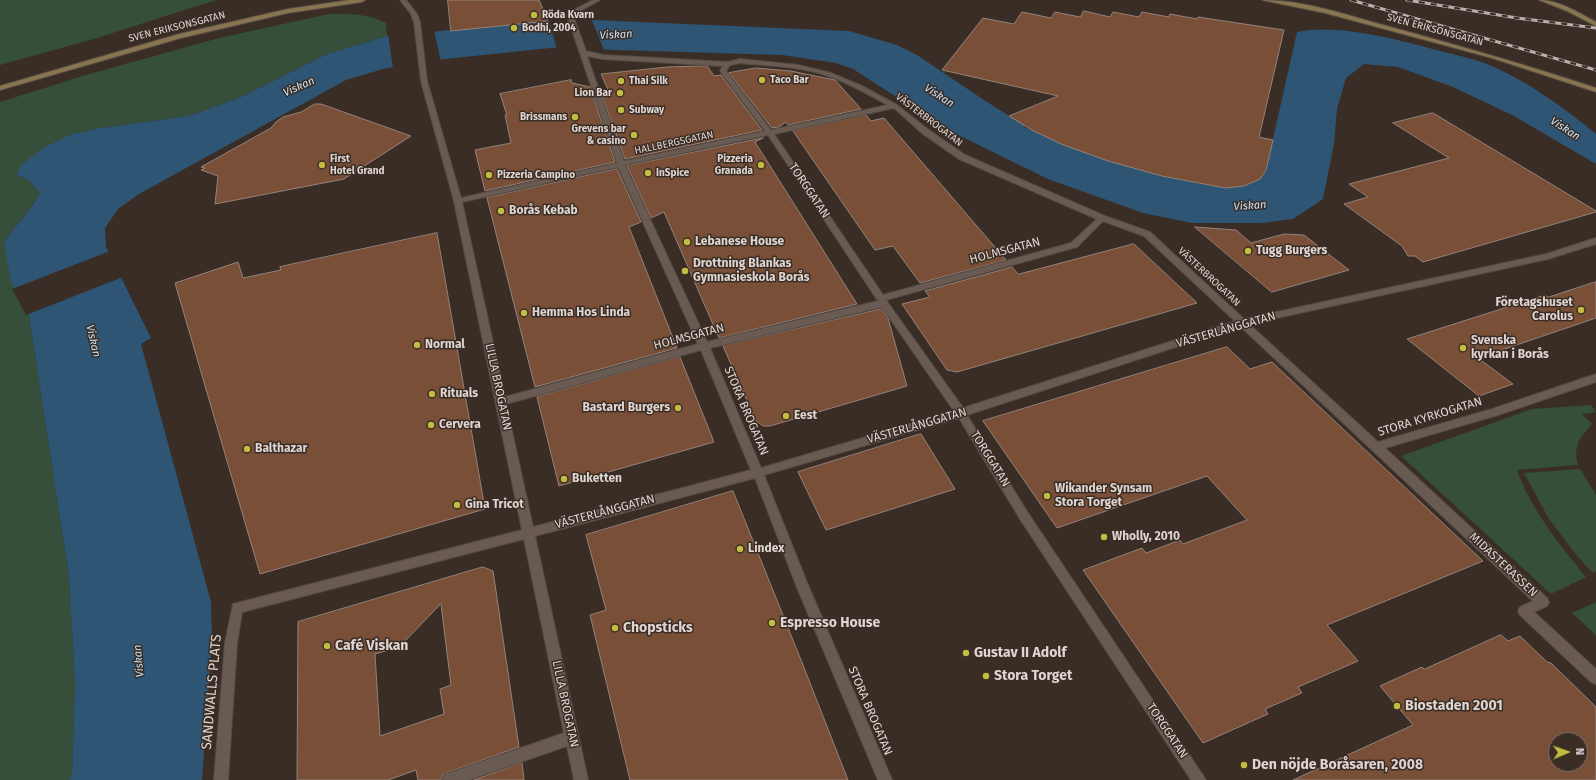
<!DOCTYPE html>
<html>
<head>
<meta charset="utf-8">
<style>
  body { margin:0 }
  #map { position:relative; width:1596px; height:780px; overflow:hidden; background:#3a2d26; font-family:"Fira Sans",sans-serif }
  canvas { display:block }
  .north { position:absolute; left:1548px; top:732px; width:40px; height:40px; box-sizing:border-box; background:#3a2d26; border:1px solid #7c716a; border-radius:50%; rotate:88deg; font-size:11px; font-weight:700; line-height:16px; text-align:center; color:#dfd6d1 }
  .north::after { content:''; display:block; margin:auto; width:14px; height:18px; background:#c2bd3f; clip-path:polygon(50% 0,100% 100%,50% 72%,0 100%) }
</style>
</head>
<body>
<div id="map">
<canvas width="1596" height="780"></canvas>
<div class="north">N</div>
</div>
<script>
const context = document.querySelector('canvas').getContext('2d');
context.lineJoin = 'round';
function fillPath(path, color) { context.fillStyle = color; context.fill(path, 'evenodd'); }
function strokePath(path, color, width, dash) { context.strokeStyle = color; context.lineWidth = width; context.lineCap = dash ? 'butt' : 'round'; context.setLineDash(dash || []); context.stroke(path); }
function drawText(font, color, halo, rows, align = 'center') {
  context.font = font + ' "Fira Sans",sans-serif'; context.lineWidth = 3; context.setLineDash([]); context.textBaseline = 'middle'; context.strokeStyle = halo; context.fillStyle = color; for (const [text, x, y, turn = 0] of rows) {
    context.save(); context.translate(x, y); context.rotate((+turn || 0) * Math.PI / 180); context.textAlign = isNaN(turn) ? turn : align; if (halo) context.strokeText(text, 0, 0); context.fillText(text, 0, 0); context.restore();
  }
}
const green = new Path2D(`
  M0,0h216l-119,38 -97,27z
  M329,14c21,0 37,-1 57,9l1,13 -60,18 -88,44 -50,18 -88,12 -84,47 11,5 12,12c-8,17 -25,34 -36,50l25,74 40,261 6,105 -3,93 -2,5h-70v-678l86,-27 133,-37z
  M1591,405l5,7 -14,2 10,10c-13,16 -19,20 -14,41l-61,5c14,40 43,75 69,107l-35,17 -150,-138 131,-47z
  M1580,469l16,26v76l-3,2 -16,-17 -28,-37 -25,-46z
  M1596,602v33l-24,-22z`);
const water = new Path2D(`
  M592,20l257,11 48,14 20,10 70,47 37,23v2c5,2 9,3 14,5 48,23 97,39 150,49 18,4 38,9 57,4 10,-2 15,-6 21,-15l31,-138c42,-9 106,9 147,20 17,4 35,8 50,15 38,17 70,41 102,67v30l-82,-48 -61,-29 -55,-20 -34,-3 -18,14 -9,31 -3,35 -11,55 -30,20 -32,4h-69l-49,-10 -95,-34 -100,-49 -95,-61 -17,-6 -54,-8 -232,-7 -105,11 -62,10 -37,11 -207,114 -21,15 -13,19 1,19 45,91 -10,6 70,258 1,35 -10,143h-132l2,-5 3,-93 -6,-105 -40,-261 -18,-35 -7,-39c11,-16 28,-32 36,-50l-12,-12 -11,-5 4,-10 24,-18 25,-12 31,-7 88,-12 50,-18 88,-44 60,-18 161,-15z`);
const pier = new Path2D(`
  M591,18l13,32h-47l-8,-30z
  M434,30l7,32 -48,7 -5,-35z
  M110,251l13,26 -97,38 -14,-26z`);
const building = new Path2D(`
  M448,0h91l9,21 -97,10z
  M1084,11l26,6 3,-5 26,5 3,-5 27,5 1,-3 27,5 1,-2 86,13 -25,107 14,3 -7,30 -6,9 -16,7 -19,2 -63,-12 -54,-15 -47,-17 -29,-14 -23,-14 49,-20 -116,-26 41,-52 31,6 8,-12 29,6 4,-6 25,5z
  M705,66l3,1 6,9 7,-1 41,55 -137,29 -25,-69 9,2 -8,-18 66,-7z
  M756,68l35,3 44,9 26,29 -73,16 -2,-3 -7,5 -7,1 -43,-55z
  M571,80l1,3 18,4 25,75 -130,29 -10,-41 36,-7 -6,-28h2l-7,-21z
  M315,104h6l90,32 -67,43 -129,25 3,-28 -17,-6 4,-2 -4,-1 70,-39 5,-6 7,-5 18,-5z
  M1433,113l163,98v1l-173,50 -8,-6h-7l-6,-10 -58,-42 24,-7 -19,-13 100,-26 -56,-35z
  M866,115l5,6 13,-3 122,142 -86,23 -27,-37 -18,4 -82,-119z
  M763,138l-8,4 102,162 -138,34 -55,-126 -13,6 -24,-52z
  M617,169l24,53 -12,5 48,121 -142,39 -48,-189z
  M1195,227l41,3 15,13 33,-9 20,1 45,35 -77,22z
  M437,233l48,276 -225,65 -85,-291 63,-21 5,16 38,-8 -1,-3z
  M1134,244l63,59 -240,69 -10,-2 -45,-66 28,-7 -5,-6 87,-24 6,7z
  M1596,282v36l-118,40 35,26 -34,12 -72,-57 138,-44 3,2z
  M882,309l6,9 19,68 -137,40h-7l-7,-5 -33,-75z
  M1227,347l23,22 22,-7 211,199 -156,64 31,36 -60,26 4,6 -37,16 3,5 -65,29 -120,-173 59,-22 4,5 34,-13 3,4 64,-24 -40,-44 -150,52 -74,-107z
  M680,357l34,85 -155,44 -22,-89z
  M921,434l34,55 -129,41 -28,-58z
  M733,491l68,169 47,120h-218l-40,-165 16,-5 -20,-75z
  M483,567l10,4 26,176 -76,27 -2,6h-23l-2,-10 -28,10h-91l1,-158zM441,604l10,81 -11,4 4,25 -64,22 -5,-82 24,-7z
  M1501,635l7,6 12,-5 27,26 4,1 45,44v73h-303l120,-55 -33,-39 42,-19 2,2zM1556,740h24v24h-24z
  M522,763l2,17h-50z`);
const street = new Path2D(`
  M400,0h6l11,14 3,8 7,59 34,117 156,-35 -49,-145 2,-6 23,-12h7l-25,14 -1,4 12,33 17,4 125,7 12,-3 58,6 33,8 31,13 35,19 32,25 36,25 140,61 45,16 94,87 302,-65 50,-16v6l-48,15 -299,65 129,118 114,-33 104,-35v8l-98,33 -113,33 162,150 2,4 -2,4 -13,6 62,57v15l-5,-2 -71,-67 -2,-4 2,-4 13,-6 -293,-275 -273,89 61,98 178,267h-15l-171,-261 -61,-101 -195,57 44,110 84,195h-14l-82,-195 -41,-107 -220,58 53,244h-14l-7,-34 -98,34h-27l2,-5 5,-2 115,-40 -40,-194 -282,73 -5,31 -9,137h-14l11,-137 8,-39 289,-74 -68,-329 -33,-120 -7,-59 -3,-8zM587,56l16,3 120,7 -3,5 45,60 -141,30zM740,63c29,3 60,3 88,13 21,7 41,19 60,29l-117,25 -45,-59 4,-6zM894,108l29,26 36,25 138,60 -26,24 -188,52 -109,-161zM768,135l110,166 -171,41 -82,-177zM618,167l80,177 -193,53 -43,-195zM1103,221l41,15 91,85 -272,87 -77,-108 191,-53zM882,307l72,104 -193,57 -51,-120zM701,350l50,120 -218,57 -27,-123z`);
const secondary = new Path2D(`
  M350,0h15l-3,2 -74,11 -107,25 -181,52v-4l179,-52 109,-25z
  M1262,0c42,0 84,15 125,26 70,19 139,39 209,62v4l-104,-34 -167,-45z
  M1539,0c20,0 40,13 57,22v4l-29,-15z`);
const rail = new Path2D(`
  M1351,0l245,70
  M1407,0l110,18 79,10`);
const markers = [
  [534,15,4,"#c2bd3f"],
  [514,28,4,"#c2bd3f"],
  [762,80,4,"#c2bd3f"],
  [621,81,4,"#c2bd3f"],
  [620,93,4,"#c2bd3f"],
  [621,110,4,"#c2bd3f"],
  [575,117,4,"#c2bd3f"],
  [634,135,4,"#c2bd3f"],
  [322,165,4,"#c2bd3f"],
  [761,165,4,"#c2bd3f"],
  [648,173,4,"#c2bd3f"],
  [489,175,4,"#c2bd3f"],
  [501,211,4,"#c2bd3f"],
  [687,242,4,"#c2bd3f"],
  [1248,251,4,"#c2bd3f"],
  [685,271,4,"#c2bd3f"],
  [1581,310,4,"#c2bd3f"],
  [524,313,4,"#c2bd3f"],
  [417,345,4,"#c2bd3f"],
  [1463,348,4,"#c2bd3f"],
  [432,394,4,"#c2bd3f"],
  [678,408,4,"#c2bd3f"],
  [786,416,4,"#c2bd3f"],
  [431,425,4,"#c2bd3f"],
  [247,449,4,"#c2bd3f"],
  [564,479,4,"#c2bd3f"],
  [1047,496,4,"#c2bd3f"],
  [457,505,4,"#c2bd3f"],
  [1104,537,4,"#c2bd3f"],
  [740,549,4,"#c2bd3f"],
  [772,623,4,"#c2bd3f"],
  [615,628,4,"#c2bd3f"],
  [327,646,4,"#c2bd3f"],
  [966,653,4,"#c2bd3f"],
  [986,676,4,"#c2bd3f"],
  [1397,706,4,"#c2bd3f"],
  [1244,765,4,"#c2bd3f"]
];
const farPoinames = [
  ["Röda Kvarn",542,15],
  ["Bodhi, 2004",522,28],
  ["Taco Bar",770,80],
  ["Thai Silk",629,81],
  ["Lion Bar",612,93,"right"],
  ["Subway",629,110],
  ["Brissmans",567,117,"right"],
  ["Grevens bar",626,129,"right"],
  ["& casino",626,141,"right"],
  ["First",330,159],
  ["Hotel Grand",330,171],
  ["Pizzeria",753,159,"right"],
  ["Granada",753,171,"right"],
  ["InSpice",656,173],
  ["Pizzeria Campino",497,175]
];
const farStreetnames = [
  ["SVEN ERIKSONSGATAN",177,27,-14],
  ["SVEN ERIKSONSGATAN",1435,30,15],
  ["VÄSTERBROGATAN",929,120,37],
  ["HALLBERGSGATAN",674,143,-12],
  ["VÄSTERBROGATAN",1209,277,43]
];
const farWaternames = [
  ["Viskan",616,35,-3],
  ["Viskan",299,87,-24],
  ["Viskan",939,96,33],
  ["Viskan",1565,129,33],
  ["Viskan",1250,206,-4],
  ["Viskan",93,341,77],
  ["Viskan",139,661,-95]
];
const streetNames = [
  ["TORGGATAN",809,191,56],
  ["HOLMSGATAN",1005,251,-15],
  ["VÄSTERLÅNGGATAN",1226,330,-16],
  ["HOLMSGATAN",689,337,-15],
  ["LILLA BROGATAN",498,387,78],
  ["STORA BROGATAN",746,411,67],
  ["STORA KYRKOGATAN",1430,417,-17],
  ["VÄSTERLÅNGGATAN",917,426,-16],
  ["TORGGATAN",990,459,58],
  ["VÄSTERLÅNGGATAN",605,512,-15],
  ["MIDASTERASSEN",1503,565,43],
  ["LILLA BROGATAN",565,704,78],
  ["STORA BROGATAN",870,711,67],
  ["TORGGATAN",1167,731,56]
];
const poiNames = [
  ["Borås Kebab",509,211],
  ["Lebanese House",695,242],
  ["Tugg Burgers",1256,251],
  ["Drottning Blankas",693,264],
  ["Gymnasieskola Borås",693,278],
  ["Företagshuset",1573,303,"right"],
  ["Carolus",1573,317,"right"],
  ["Hemma Hos Linda",532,313],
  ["Svenska",1471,341],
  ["kyrkan i Borås",1471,355],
  ["Normal",425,345],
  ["Rituals",440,394],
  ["Bastard Burgers",670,408,"right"],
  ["Eest",794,416],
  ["Cervera",439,425],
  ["Balthazar",255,449],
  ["Buketten",572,479],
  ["Wikander Synsam",1055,489],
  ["Stora Torget",1055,503],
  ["Gina Tricot",465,505],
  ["Wholly, 2010",1112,537],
  ["Lindex",748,549]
];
const nearPoinames = [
  ["Espresso House",780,623],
  ["Chopsticks",623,628],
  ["Café Viskan",335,646],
  ["Gustav II Adolf",974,653],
  ["Stora Torget",994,676],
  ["Biostaden 2001",1405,706],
  ["Den nöjde Boråsaren, 2008",1252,765]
];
const nearStreetnames = [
  ["SANDWALLS PLATS",212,692,-85]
];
fillPath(green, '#354f3b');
fillPath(water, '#2e5573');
fillPath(pier, '#3a2d26');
fillPath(building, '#794f37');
strokePath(building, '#93837a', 1);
strokePath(street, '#564b45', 2);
strokePath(secondary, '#564b45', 2);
fillPath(street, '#695a52');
fillPath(secondary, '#88754f');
strokePath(rail, '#bbb1ac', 3);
strokePath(rail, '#3a2d26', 2, [6]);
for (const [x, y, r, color] of markers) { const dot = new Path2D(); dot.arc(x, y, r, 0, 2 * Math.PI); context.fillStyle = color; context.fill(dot); strokePath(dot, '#3a2d26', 1.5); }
drawText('bold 10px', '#dfd6d1', '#3a2d26', farPoinames, 'left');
drawText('10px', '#dfd6d1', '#3a2d26', farStreetnames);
drawText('italic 11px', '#c7e0f4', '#3a2d26', farWaternames);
drawText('12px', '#dfd6d1', '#3a2d26', streetNames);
drawText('bold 12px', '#dfd6d1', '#3a2d26', poiNames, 'left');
drawText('bold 14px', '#dfd6d1', '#3a2d26', nearPoinames, 'left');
drawText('14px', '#dfd6d1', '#3a2d26', nearStreetnames);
</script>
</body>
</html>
